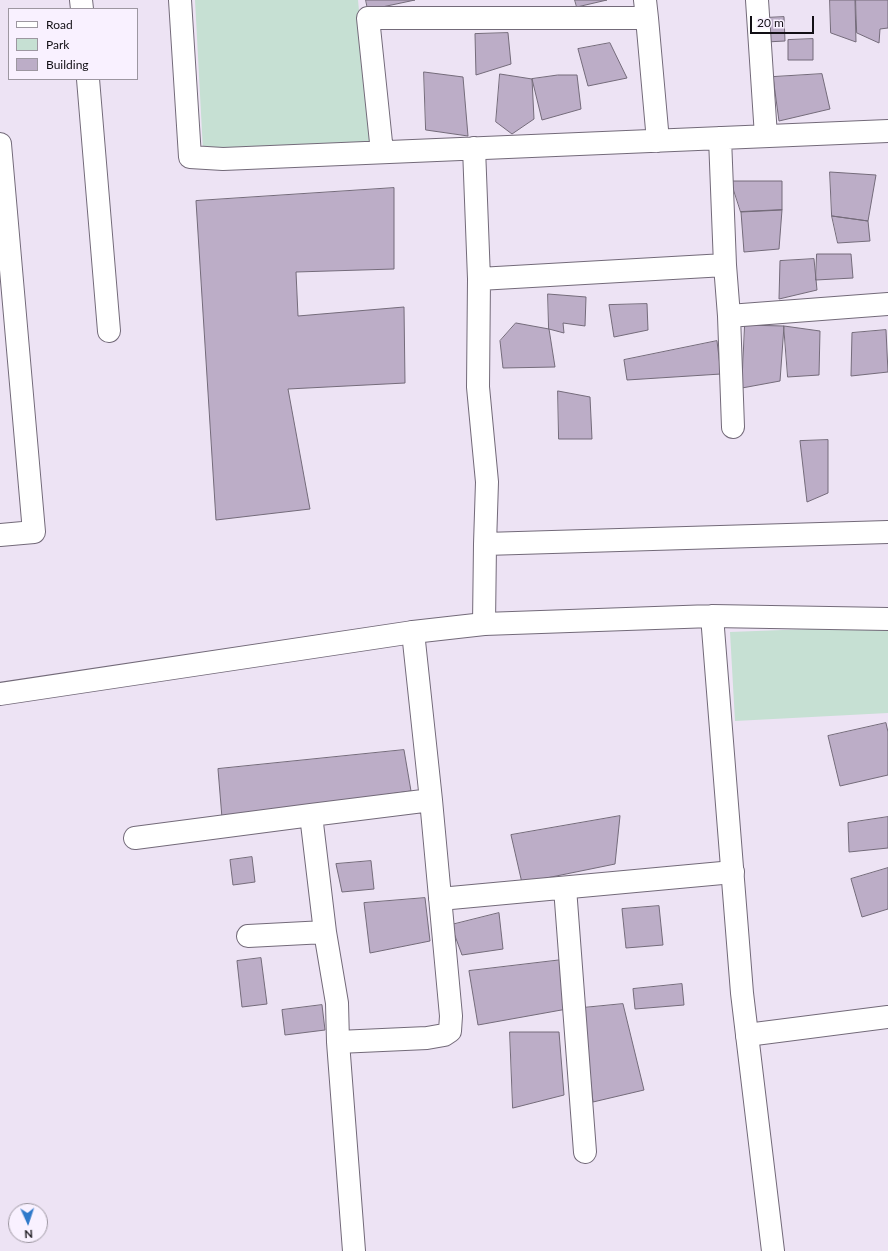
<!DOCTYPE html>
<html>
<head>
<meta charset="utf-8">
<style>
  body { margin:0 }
  #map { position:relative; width:888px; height:1251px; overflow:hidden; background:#ede3f4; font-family:Lato,sans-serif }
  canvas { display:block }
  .legend { position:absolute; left:8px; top:8px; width:130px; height:72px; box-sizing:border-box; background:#f9f1ff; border:1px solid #9d97a1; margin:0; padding:5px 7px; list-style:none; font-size:12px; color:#120f15 }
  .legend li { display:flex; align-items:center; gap:8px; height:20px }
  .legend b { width:20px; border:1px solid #9d97a1 }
  .north { position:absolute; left:8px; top:1203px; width:40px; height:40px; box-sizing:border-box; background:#f9f1ff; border:1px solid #9d97a1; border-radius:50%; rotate:177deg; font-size:11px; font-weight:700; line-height:16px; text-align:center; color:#120f15 }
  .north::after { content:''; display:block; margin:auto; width:14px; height:18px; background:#2f79ca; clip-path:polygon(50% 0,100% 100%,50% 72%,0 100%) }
  .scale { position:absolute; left:750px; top:16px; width:64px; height:18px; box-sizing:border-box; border:2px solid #120f15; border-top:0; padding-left:5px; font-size:12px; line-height:14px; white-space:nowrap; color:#120f15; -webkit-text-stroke:3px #f9f1ff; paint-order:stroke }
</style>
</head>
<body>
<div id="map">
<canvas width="888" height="1251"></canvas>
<ul class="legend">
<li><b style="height:5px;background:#fff"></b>Road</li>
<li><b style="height:11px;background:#c6e0d3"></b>Park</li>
<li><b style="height:11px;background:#bcadc7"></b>Building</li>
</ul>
<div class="north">N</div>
<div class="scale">20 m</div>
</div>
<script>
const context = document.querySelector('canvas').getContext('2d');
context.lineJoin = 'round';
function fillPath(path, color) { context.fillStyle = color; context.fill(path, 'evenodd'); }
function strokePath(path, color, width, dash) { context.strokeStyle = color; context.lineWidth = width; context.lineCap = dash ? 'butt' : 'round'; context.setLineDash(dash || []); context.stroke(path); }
const green = new Path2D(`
  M195,0h163l14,147 -169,4z
  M888,626v87l-153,8 -5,-89z`);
const building = new Path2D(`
  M366,0h49l-47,10z
  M575,0h32l-30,7z
  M830,0h25l1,42 -25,-9z
  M856,0h32v28l-8,1 -1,14 -22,-10z
  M784,17l1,24 -19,1 -2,-24z
  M508,33l3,31 -35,11 -1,-41z
  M813,39v21h-25v-20z
  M610,43l17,35 -39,8 -10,-37z
  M424,72l39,5 5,59 -42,-6z
  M500,74l32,5 2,40 -22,15 -16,-12z
  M822,74l8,35 -51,12 -6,-44z
  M558,75h19l4,34 -39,11 -10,-41z
  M830,172l46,3 -8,46 -36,-5z
  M731,181h51v29l-41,2z
  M394,188v81l-98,3 2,44 106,-9 1,76 -117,6 22,120 -94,11 -20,-319z
  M782,210l-3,39 -35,3 -3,-40z
  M832,216l36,5 2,20 -32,2z
  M817,254h34l2,24 -37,2z
  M814,259l3,31 -38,9 1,-38z
  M548,294l38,3 -1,29 -22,-3 1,10 -15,-4z
  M647,304l1,26 -34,7 -5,-32z
  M516,323l33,6 6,38 -52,1 -3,-27z
  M745,325l39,1 -4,55 -38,7z
  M784,326l36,5 -1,44 -31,2z
  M886,330l2,42 -37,4 1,-43z
  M717,341l4,33 -94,6 -3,-20z
  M558,391l32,6 2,42h-33z
  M828,440v53l-21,9 -7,-61z
  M886,723l2,9v43l-48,11 -12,-50z
  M404,750l7,41 -189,27 -4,-49z
  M620,816l-5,48 -93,19 -11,-48z
  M888,817v31l-39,4 -1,-29z
  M252,857l3,25 -22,3 -3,-25z
  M371,861l3,28 -32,3 -6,-28z
  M888,868v41l-26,8 -11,-38z
  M425,898l5,43 -60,12 -6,-50z
  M659,906l4,39 -37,3 -4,-39z
  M499,913l4,36 -41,6 -11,-30z
  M261,958l6,46 -25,3 -5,-46z
  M562,960l5,49 -89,16 -9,-54z
  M682,984l2,21 -49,4 -2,-20z
  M623,1004l21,86 -51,12 -11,-94z
  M322,1005l3,25 -40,5 -3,-25z
  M510,1032h49l5,63 -51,13z`);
const street = new Path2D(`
  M81,0l1,9
  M180,0l10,157 33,2 665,-28
  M757,0l9,136
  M647,18l11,123
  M88,79l21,252
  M0,144l34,388 -34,3
  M474,148l5,131 -1,108 9,95 -2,62
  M382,152l-14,-134h279l-2,-18
  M725,265l4,51 4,111
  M479,279l246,-14 -5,-127
  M729,316l159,-12
  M484,624l1,-80 403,-12
  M135,838l176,-23
  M565,888l20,264
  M440,899l293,-27
  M248,936l77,-4
  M747,1035l141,-18
  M338,1042l89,-4 17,-3 6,-4 1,-15 -20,-216 -18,-168
  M354,1251l-16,-209 -1,-39 -12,-71 -14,-117 120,-15`);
const secondary = new Path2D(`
  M712,616l30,377 31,258
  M0,694l413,-62 71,-8 228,-8 176,3`);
fillPath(green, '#c6e0d3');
fillPath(building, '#bcadc7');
strokePath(building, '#746b7a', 1);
strokePath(street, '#736a79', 24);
strokePath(secondary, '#736a79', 24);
strokePath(street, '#fff', 22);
strokePath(secondary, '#fff', 22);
</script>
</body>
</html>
